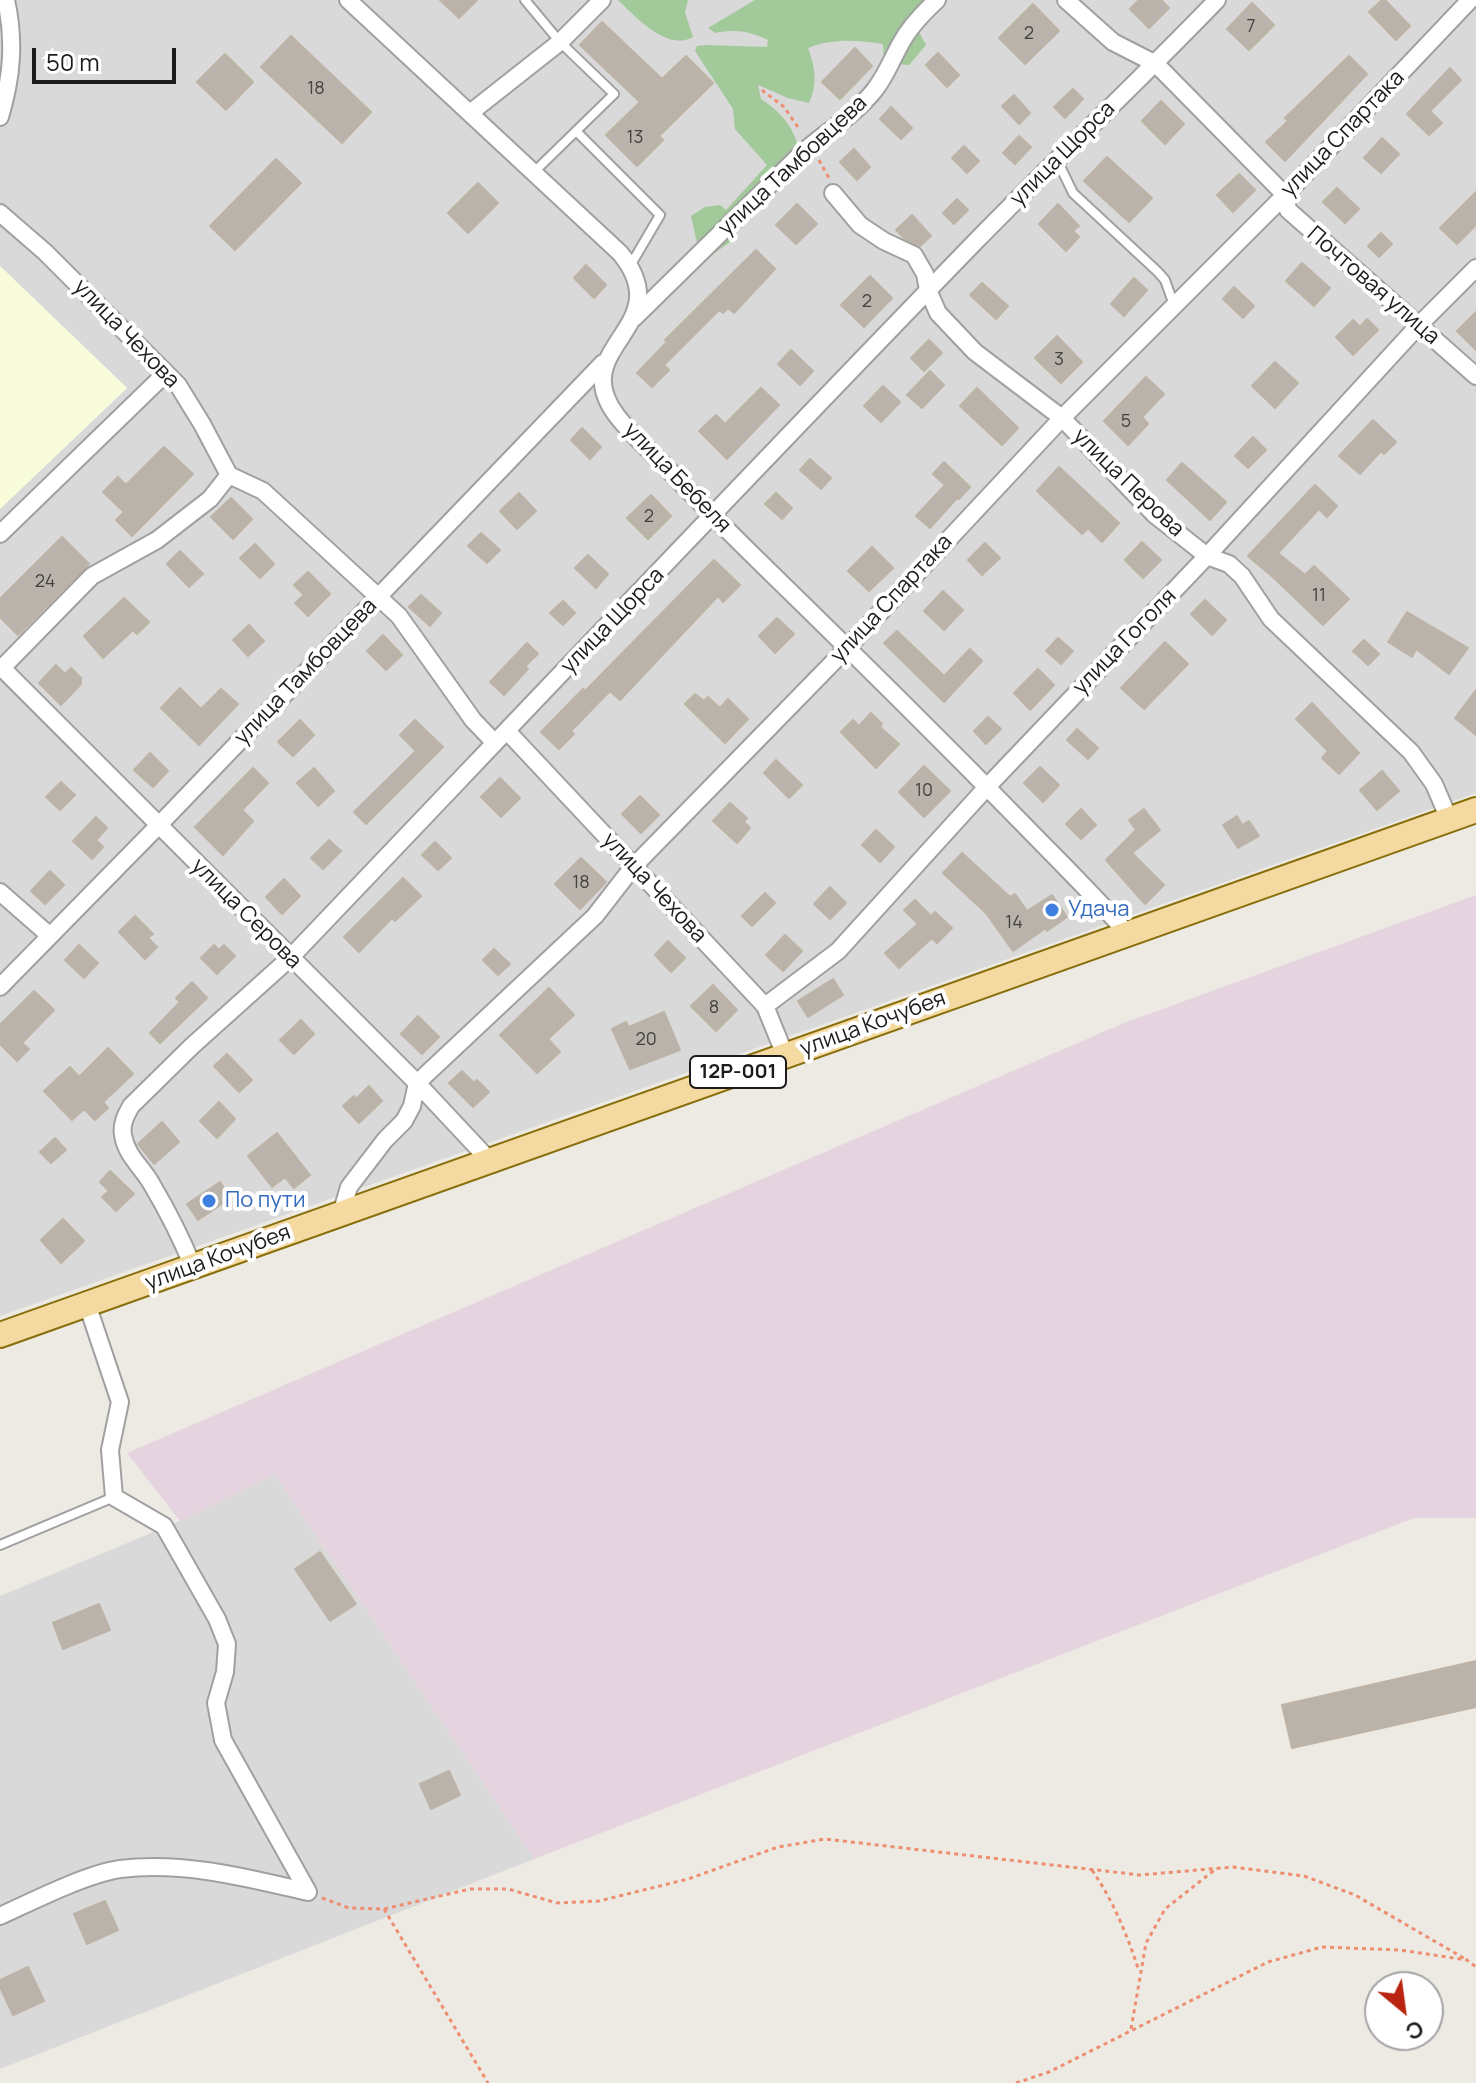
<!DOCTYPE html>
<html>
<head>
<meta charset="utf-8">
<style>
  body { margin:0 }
  #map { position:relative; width:1476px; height:2083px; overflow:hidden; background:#eceae2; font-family:Manrope,sans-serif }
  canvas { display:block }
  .north { position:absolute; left:1364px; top:1971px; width:80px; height:80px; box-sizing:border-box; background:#fff; border:2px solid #a4a4a4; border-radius:50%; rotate:151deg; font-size:22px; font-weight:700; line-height:32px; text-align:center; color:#1c1c1c }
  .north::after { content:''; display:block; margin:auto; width:28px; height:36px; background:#b82410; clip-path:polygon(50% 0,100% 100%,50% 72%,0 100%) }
  .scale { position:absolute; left:32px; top:48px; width:144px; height:36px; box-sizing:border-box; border:4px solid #1c1c1c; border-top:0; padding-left:10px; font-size:24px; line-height:28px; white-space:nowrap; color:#1c1c1c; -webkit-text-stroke:6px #fff; paint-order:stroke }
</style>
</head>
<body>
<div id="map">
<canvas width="1476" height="2083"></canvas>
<div class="north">С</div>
<div class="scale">50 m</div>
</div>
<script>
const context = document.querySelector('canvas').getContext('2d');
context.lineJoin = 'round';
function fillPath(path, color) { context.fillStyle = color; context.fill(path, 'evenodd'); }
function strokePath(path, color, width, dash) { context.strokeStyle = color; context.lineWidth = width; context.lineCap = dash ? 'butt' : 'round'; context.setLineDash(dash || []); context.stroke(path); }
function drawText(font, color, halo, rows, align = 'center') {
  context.font = font + ' Manrope,sans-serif'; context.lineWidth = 8; context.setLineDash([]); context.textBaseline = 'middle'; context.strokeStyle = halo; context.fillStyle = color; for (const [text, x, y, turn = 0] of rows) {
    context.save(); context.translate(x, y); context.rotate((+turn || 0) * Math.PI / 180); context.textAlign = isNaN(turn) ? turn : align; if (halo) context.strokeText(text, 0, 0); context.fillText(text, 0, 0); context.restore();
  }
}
const residential = new Path2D(`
  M0,0h1476v793l-1476,523v-807l127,-121 -127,-122z
  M275,1474l259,385 -534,210v-473l180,-75z`);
const industrial = new Path2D(`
  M1476,895v623h-62l-880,341 -259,-385 -95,47 -53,-68 997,-430z`);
const education = new Path2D(`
  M0,266l127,122 -127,121z`);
const forest = new Path2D(`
  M618,0h70l-3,12 8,25c-26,15 -57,-20 -75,-37z
  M755,0h170l-9,8 -4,11 14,26 -17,20 -25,-2 -1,-19c-25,-4 -51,-6 -75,4 7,19 10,36 1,55l-21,-5 -30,-13 3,14c20,13 35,30 38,54l-61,60 6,10 -14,19 -14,10 -19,-9 -6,-27 14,-9 15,-2 6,5 41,-45 -32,-36 -2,-20 -38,-58 2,-5 9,-1 61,2 1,-7c-19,-9 -32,-11 -53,-7l-7,-5z`);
const building = new Path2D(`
  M440,0h37l-18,18z
  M1139,0h22l8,8 -20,20 -19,-19z
  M1382,0h3l25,26 -14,14 -27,-28z
  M1252,3l22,22 -25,25 -22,-21z
  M1033,4l26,27 -34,33 -26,-26z
  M602,22l60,57 24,-23 27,27 -54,53 4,4 -26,26 -31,-31 34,-33 -60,-57z
  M291,36l80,76 -29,31 -81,-76z
  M855,48l17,18 -32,33 -18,-17z
  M938,53l21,22 -12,12 -21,-22z
  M225,54l28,28 -27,28 -29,-28z
  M1349,56l18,18 -82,87 -19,-19 22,-21 -3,-3z
  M1450,68l11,12 -31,31 12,12 -13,12 -22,-21z
  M1073,89l10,10 -18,19 -11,-11z
  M1014,95l16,18 -11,11 -17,-18z
  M1161,101l23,23 -19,20 -23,-23z
  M891,107l21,21 -11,11 -21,-20z
  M1019,136l12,11 -16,17 -12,-11z
  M1382,138l17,16 -18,19 -17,-15z
  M964,146l15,15 -12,12 -15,-15z
  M854,149l16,18 -13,13 -17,-18z
  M1107,157l45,41 -23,24 -45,-41z
  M276,159l25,24 -66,67 -25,-24z
  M1239,174l16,16 -22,22 -16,-17z
  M478,183l20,20 -30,30 -20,-20z
  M1337,188l22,21 -14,14 -22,-21z
  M1476,192v33l-19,19 -17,-16z
  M957,199l11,11 -14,14 -11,-11z
  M797,204l20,20 -21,20 -20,-19z
  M1058,204l21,22 -6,5 6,6 -13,14 -27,-27z
  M912,215l19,21 -11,10 -16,-8 -8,-8z
  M1381,233l11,11 -13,13 -11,-11z
  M756,250l19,19 -41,44 -6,-5 -5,5 -4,-3 -55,55 5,5 -17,17 -15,-14 30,-31 -2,-2z
  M1302,263l28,25 -16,18 -28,-25z
  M586,265l20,20 -12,13 -20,-20z
  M870,276l22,22 -28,29 -23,-22z
  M1134,278l13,12 -23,26 -13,-12z
  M982,283l26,23 -12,13 -26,-24z
  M1234,287l20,19 -11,12 -20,-19z
  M1476,312v38l-19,-19z
  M1367,319l11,11 -25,25 -17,-18 17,-17 7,7z
  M1057,336l25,26 -21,21 -26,-25z
  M929,340l13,13 -18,18 -13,-13z
  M791,350l22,21 -13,14 -22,-21z
  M1275,362l23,21 -23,25 -23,-22z
  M930,371l14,14 -22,23 -15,-13z
  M1146,377l18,17 -22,23 6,7 -20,21 -24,-24z
  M883,386l17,16 -19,20 -17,-16z
  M761,388l18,17 -52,54 -28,-28 17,-16 9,9z
  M977,388l41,40 -16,17 -42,-39z
  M1373,420l23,22 -12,12 -3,-3 -21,23 -21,-18z
  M582,428l19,19 -11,12 -19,-19z
  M1253,437l13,13 -18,18 -13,-12z
  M164,447l29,27 -61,62 -16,-16 8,-8 -21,-20 15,-15 8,8z
  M810,459l21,19 -10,11 -21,-19z
  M944,462l26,25 -11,12 -2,-1 -27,30 -14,-12 29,-31 -12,-11z
  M1182,463l44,39 -16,18 -43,-40z
  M1059,467l60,56 -17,19 -14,-14 -6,6 -45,-43z
  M1315,485l22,21 -10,11 -8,-8 -41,44 27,22 9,-9 35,33 -26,26 -49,-47 -26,-22z
  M519,493l17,18 -19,18 -17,-18z
  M776,493l16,15 -10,11 -17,-15z
  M651,495l20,21 -23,23 -21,-21z
  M231,498l21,21 -19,20 -22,-22z
  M481,533l19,17 -13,13 -19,-17z
  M62,537l27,27 -71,71 -18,-18v-18z
  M1142,542l19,18 -18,18 -18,-18z
  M985,543l15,15 -18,17 -14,-15z
  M255,544l19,20 -14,14 -20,-20z
  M872,547l21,21 -24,23 -21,-20z
  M180,551l23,23 -14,13 -22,-23z
  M588,555l20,19 -12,14 -21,-20z
  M714,560l26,25 -17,17 -5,-6 -98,104 -10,-9 -39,40 3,3 -15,15 -18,-17 42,-43 2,2z
  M308,572l22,22 -22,22 -13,-13 9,-8 -10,-10z
  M943,591l20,19 -19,20 -20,-19z
  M421,595l20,18 -11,13 -21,-19z
  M124,598l25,24 -12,12 -4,-4 -30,28 -19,-22z
  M1205,600l21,20 -14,15 -21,-21z
  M563,601l12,12 -12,12 -13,-12z
  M1407,612l61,36 -19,26 -33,-25 -4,8 -24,-15z
  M777,618l17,16 -19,19 -16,-17z
  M249,625l15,16 -16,15 -15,-16z
  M897,631l47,45 26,-27 12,12 -38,41 -60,-59z
  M383,635l19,20 -16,15 -19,-19z
  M1058,638l15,13 -12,13 -15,-13z
  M1364,640l15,14 -11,11 -15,-14z
  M1165,642l23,22 -44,45 -23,-21z
  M527,643l11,11 -13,12 3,3 -24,26 -14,-13z
  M56,665l9,9 6,-6 10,10v6l-20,21 -22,-22z
  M1038,669l16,16 -24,25 -16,-17z
  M180,688l21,21 20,-20 17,15 -39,41 -38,-37z
  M1476,690v45l-21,-17z
  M695,694l9,7 4,-4 12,11 8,-9 20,20 -23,24 -40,-39z
  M1312,703l47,50 -20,21 -17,-16 6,-7 -32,-32z
  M871,713l11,11 -2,3 19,17 -23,24 -35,-36 12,-12 6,6z
  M988,717l13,12 -15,15 -12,-13z
  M300,720l14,15 -21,21 -15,-14z
  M415,720l28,27 -77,77 -12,-12 62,-61 -16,-16z
  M1077,729l21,19 -10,11 -21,-19z
  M150,753l18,18 -15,16 -19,-17z
  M776,760l26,25 -13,13 -25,-25z
  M924,766l26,25 -26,26 -25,-25z
  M1040,767l19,18 -16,17 -19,-19z
  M253,768l15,15 -26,27 11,11 -30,34 -28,-28z
  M314,768l20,23 -16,15 -21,-23z
  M1382,771l17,20 -22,19 -17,-20z
  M500,778l20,20 -19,19 -20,-20z
  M61,782l14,13 -15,15 -14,-13z
  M640,796l19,19 -18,18 -19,-19z
  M730,803l17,15 -3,4 6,6 -13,15 -24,-22z
  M1081,809l15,16 -15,14 -15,-15z
  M1144,809l16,21 -28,23 32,32 -19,19 -39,-44 30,-30 -7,-10z
  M1237,816l5,9 7,-4 10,15 -21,12 -15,-23z
  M96,817l11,11 -11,12 7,7 -11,12 -19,-18z
  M876,830l18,17 -14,15 -18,-17z
  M329,840l12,11 -18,18 -12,-11z
  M435,842l16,16 -13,12 -16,-15z
  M962,853l48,44 5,-3 12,17 25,-16 15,22 -20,14 -1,-3 -33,23 -27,-38 -43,-40z
  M581,858l25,24 -26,27 -25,-25z
  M50,871l14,14 -19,19 -14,-13z
  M403,878l18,18 -26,25 -3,-3 -33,34 -15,-15z
  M284,879l16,17 -18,18 -16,-17z
  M830,887l16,16 -16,16 -16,-15z
  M765,893l10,10 -23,23 -10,-10z
  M915,900l16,16 4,-4 17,16 -15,15 -5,-5 -33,30 -14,-15 33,-29 -14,-14z
  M135,916l18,18 -5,4 9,9 -12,12 -26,-27z
  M785,935l17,16 -19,20 -17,-16z
  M668,941l17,17 -14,14 -16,-17z
  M79,945l19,18 -14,15 -19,-18z
  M214,945l5,5 5,-5 11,11 -18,18 -16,-16z
  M494,949l16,15 -12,11 -15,-15z
  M833,979l10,16 -35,22 -10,-16z
  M192,982l15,16 -47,45 -10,-10 30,-31 -4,-4z
  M713,985l24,25 -21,21 -25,-25z
  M549,988l25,27 -26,24 12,13 -23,21 -37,-38z
  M34,991l20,19 -32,33 7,6 -12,12 -17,-17v-19z
  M664,1012l16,38 -50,19 -18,-40 14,-7 3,5z
  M418,1016l21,21 -17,17 -21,-20z
  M301,1020l13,14 -20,20 -14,-14z
  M108,1048l25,26 -30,28 5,6 -13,12 -11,-11 -12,11 -28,-29 26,-24 9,10z
  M227,1054l25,26 -13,12 -25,-26z
  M462,1071l12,12 3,-3 12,12 -16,15 -24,-24z
  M369,1086l13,15 -23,22 -16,-17 11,-10 2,3z
  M219,1102l16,17 -18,19 -17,-17z
  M162,1122l17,20 -25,22 -16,-20z
  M277,1133l33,42 -16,13 -9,-11 -13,10 -24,-31z
  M55,1138l11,12 -15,13 -11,-11z
  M110,1171l24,23 -18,17 -14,-14 7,-6 -9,-9z
  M220,1182l11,16 -33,22 -11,-16z
  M63,1219l21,22 -23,22 -20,-23z
  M320,1552l36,52 -26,17 -35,-52z
  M99,1604l11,26 -47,19 -10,-26z
  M1476,1661v46l-184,41 -10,-43z
  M449,1771l11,24 -29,14 -11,-25z
  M105,1901l13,29 -31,14 -13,-30z
  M28,1967l16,34 -31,14 -13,-28v-7z`);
const path = new Path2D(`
  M762,90l22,17 16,23
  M819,160l10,18
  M1092,1870c22,32 35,65 47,101
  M322,1898l27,10 35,1 86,-20h38l49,14 42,-2 89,-22 90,-32 47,-8 315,36 93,-8 71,9 51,19 112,65
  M384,1909l104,174
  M1131,2029l15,-86 19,-34 52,-41
  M1016,2083l33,-11 219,-110 54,-15 78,3 67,10 9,7`);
const service = new Path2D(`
  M525,0l35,42 54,52 -81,79
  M576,131l84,84 -30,51
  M1057,160l16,33 85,79 7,8 9,25
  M0,1545l114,-48`);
const minor = new Path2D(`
  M348,0l272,253c61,74 -56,94 -3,163 13,17 30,32 46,48 36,38 73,75 111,112 83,81 167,164 249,248 35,36 71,71 104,109
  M1066,0l47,42 43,22 129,131 3,15 188,166
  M470,113l90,-71 42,-42
  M0,117c12,-40 15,-76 6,-117
  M833,193l27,32 24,16 30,14 11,19 3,16 10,23 37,39 87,66 93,97 52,41 22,8 13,12 29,43 140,133 23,32 15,35
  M0,213l45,39 133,133 24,39 27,51 34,16 136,125 74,104 22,23
  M634,318l168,-165c24,-21 51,-37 71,-61 12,-14 19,-33 28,-49 9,-17 23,-31 36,-43
  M229,475l-19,24 -53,41 -65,36 -90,92 415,415 73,78
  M0,534l165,-160
  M507,731l258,275 20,49
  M0,892l49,43
  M0,987l158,-161 445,-463
  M765,1006l73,-55 149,-164 220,-231 212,-231 57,-57
  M341,1214l8,-27 36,-47 19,-19 8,-15 5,-23 178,-167 38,-49 214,-219 215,-230 223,-223 185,-195
  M193,1267c-12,-30 -26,-57 -42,-84 -10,-17 -25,-28 -28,-48 -2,-11 3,-20 8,-29l61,-60 98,-88c228,-239 455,-479 685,-716 80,-82 163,-160 242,-242
  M87,1304l33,98 -10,48 4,47 50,29 53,93 10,25 -2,28 -9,31 7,37 85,152
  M0,1916c33,-15 86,-42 120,-47 63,-8 128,9 188,23`);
const primary = new Path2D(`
  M0,1335l1476,-525`);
const markers = [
  [1052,910,8,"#3f7fe0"],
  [209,1201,8,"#3f7fe0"]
];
const numberNames = [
  ["7",1251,27],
  ["2",1029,34],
  ["18",316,89],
  ["13",635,138],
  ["2",867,302],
  ["3",1059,360],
  ["5",1126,422],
  ["2",649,517],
  ["24",45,582],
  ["11",1319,596],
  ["10",924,791],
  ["18",581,883],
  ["14",1014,923],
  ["8",714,1008],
  ["20",646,1040]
];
const shields = [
  [738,1072,96]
];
const shieldNames = [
  ["12Р-001",738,1072]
];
const streetNames = [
  ["улица Спартака",1343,134,-46],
  ["улица Щорса",1063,154,-45],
  ["улица Тамбовцева",793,166,-43],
  ["Почтовая улица",1373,286,41],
  ["улица Чехова",126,334,46],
  ["улица Бебеля",677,478,46],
  ["улица Перова",1128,483,44],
  ["улица Спартака",892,599,-47],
  ["улица Щорса",613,621,-46],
  ["улица Гоголя",1125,642,-46],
  ["улица Тамбовцева",306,672,-46],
  ["улица Чехова",654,888,47],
  ["улица Серова",246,914,45],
  ["улица Кочубея",873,1024,-20],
  ["улица Кочубея",218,1258,-20]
];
const shopNames = [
  ["Удача",1068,910],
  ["По пути",225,1201]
];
fillPath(residential, '#dad9d9');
fillPath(industrial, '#e5d4e0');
fillPath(education, '#f8fcdb');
fillPath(forest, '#a2c99a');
fillPath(building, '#b9b3ac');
strokePath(building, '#bdb3a6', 2);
strokePath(service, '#a0a0a0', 12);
strokePath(minor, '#a0a0a0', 20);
strokePath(primary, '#886e0b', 28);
strokePath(path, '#ee8e71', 3, [4, 4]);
strokePath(service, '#fff', 8);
strokePath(minor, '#fff', 16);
strokePath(primary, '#f4daa0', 24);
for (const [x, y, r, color] of markers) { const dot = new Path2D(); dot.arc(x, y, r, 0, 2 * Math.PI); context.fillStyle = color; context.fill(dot); strokePath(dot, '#fff', 3); }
drawText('18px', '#434240', null, numberNames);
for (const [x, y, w] of shields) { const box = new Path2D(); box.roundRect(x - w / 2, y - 16, w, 32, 6); context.fillStyle = '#fff'; context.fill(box); strokePath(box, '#1c1c1c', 2); }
drawText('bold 20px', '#1c1c1c', null, shieldNames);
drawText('22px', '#1c1c1c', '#fff', streetNames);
drawText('22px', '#366cbe', '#fff', shopNames, 'left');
</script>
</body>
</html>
